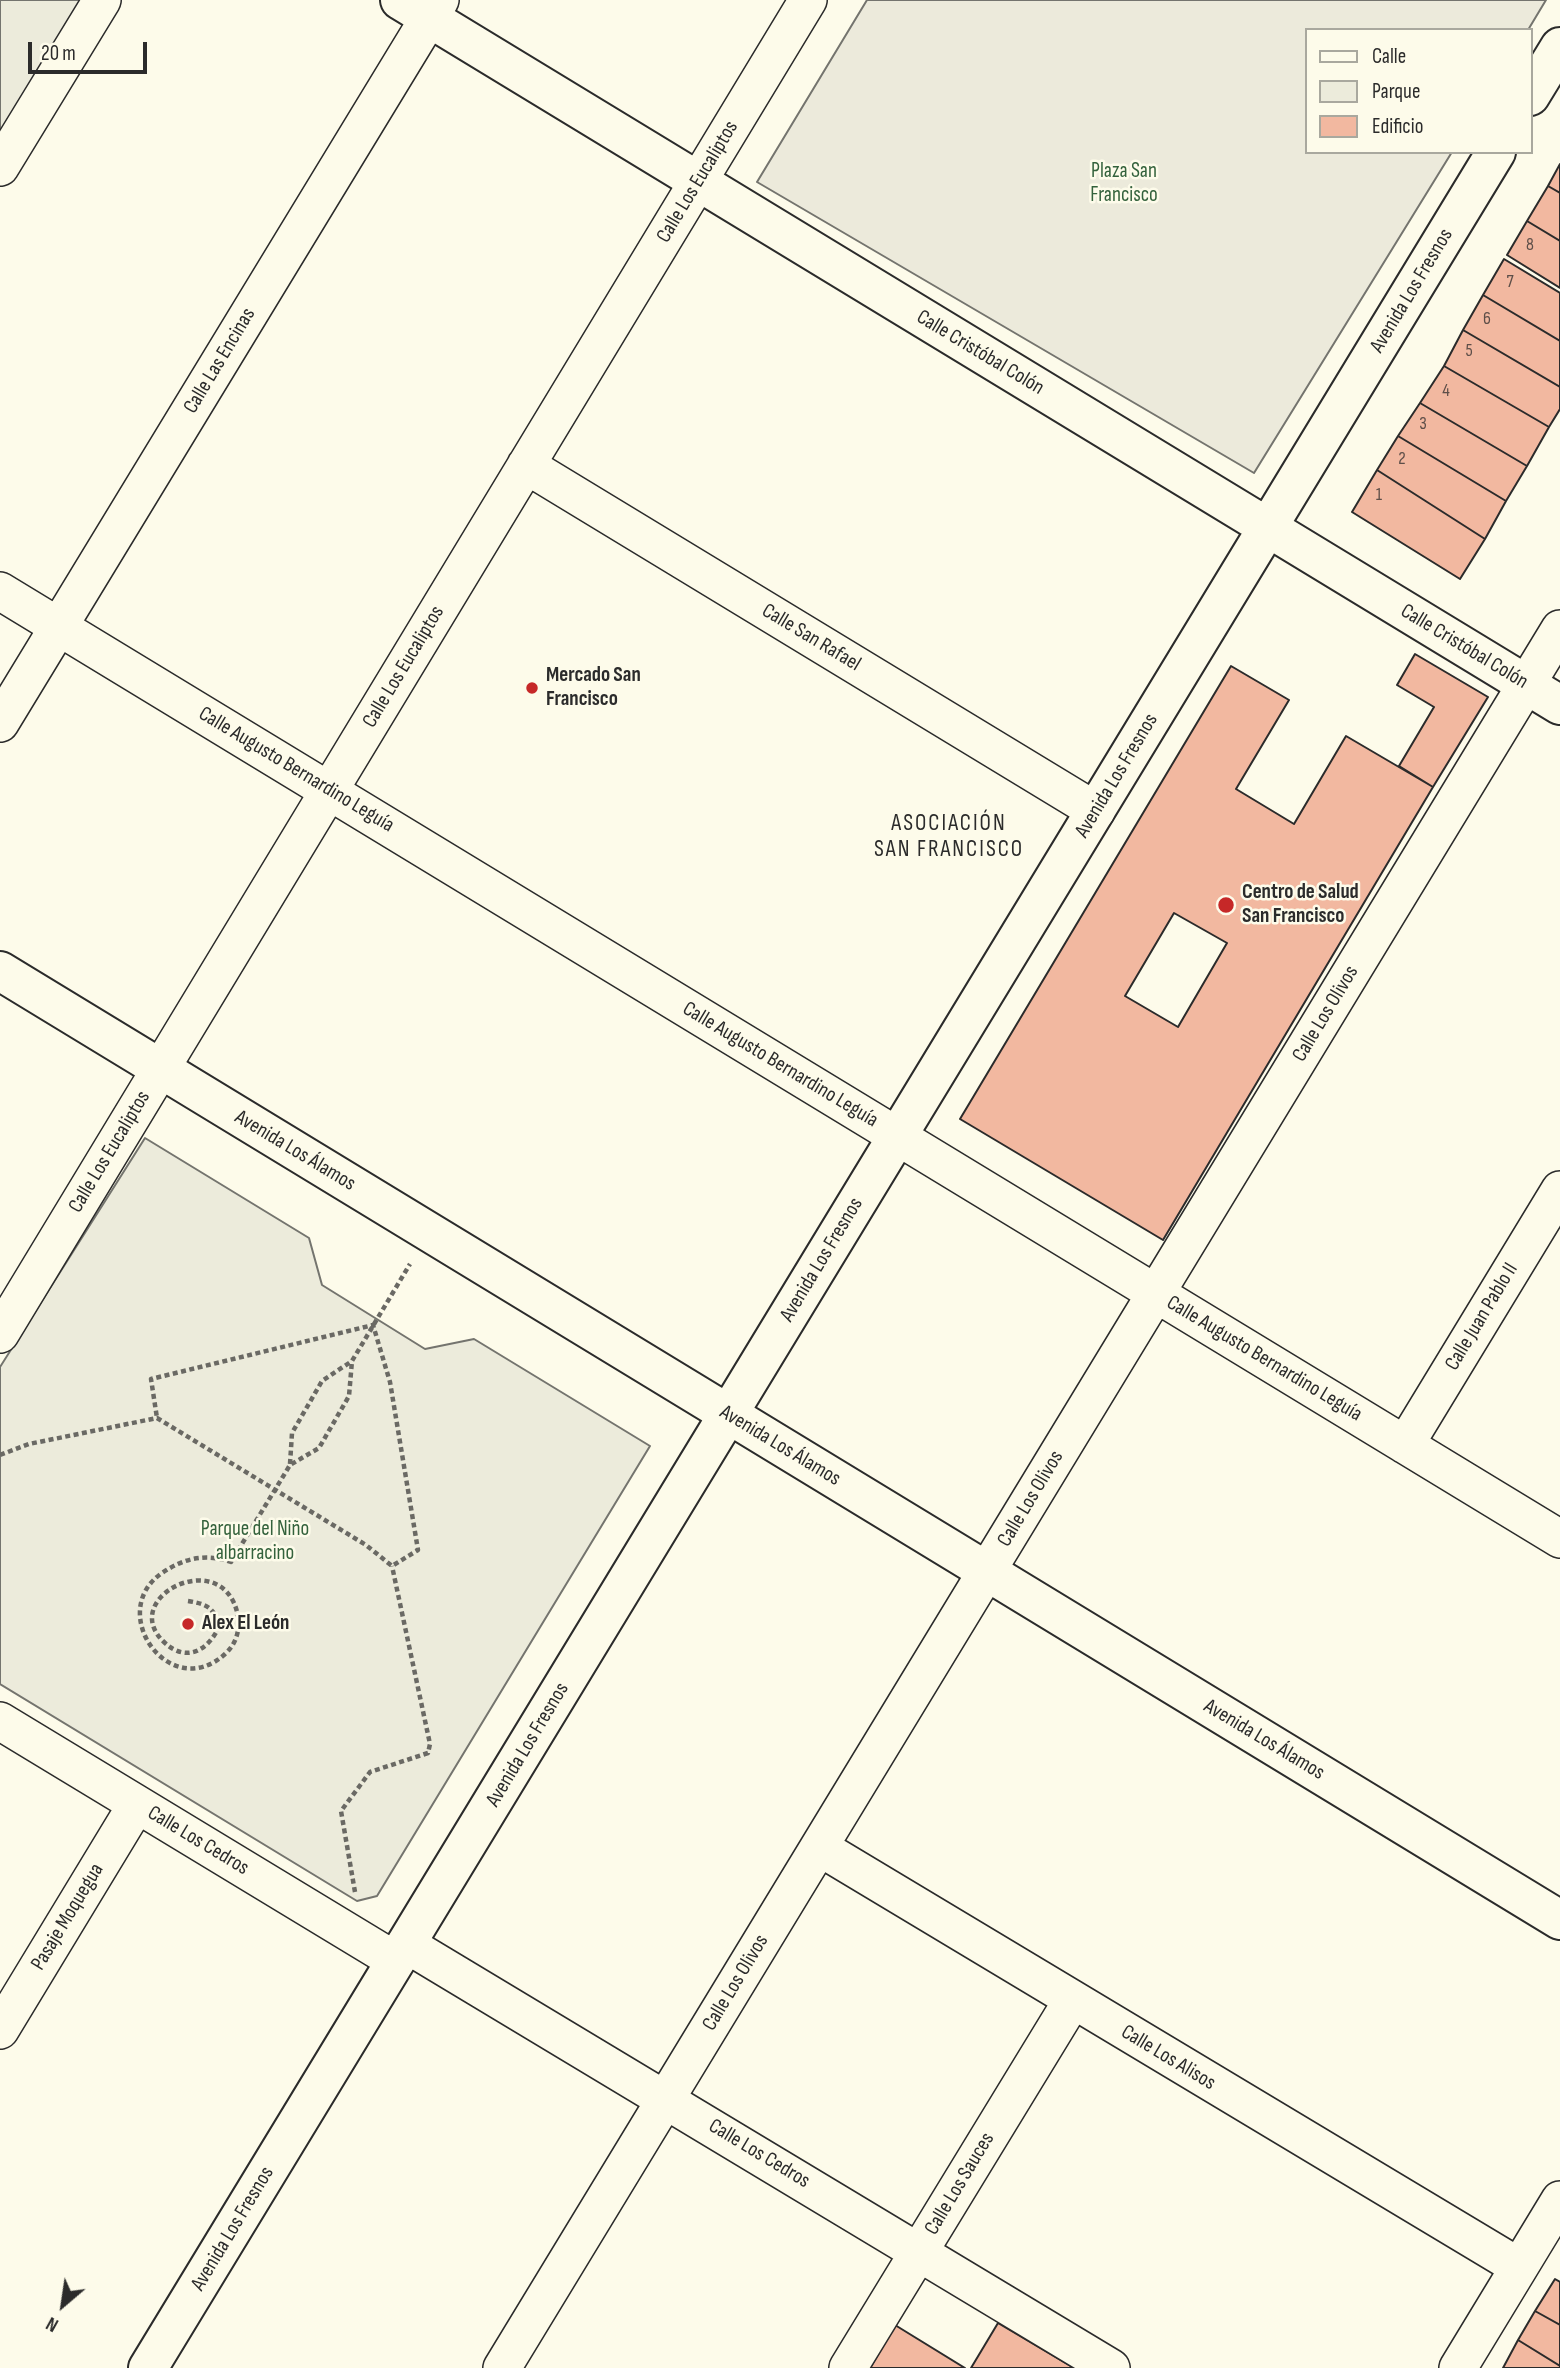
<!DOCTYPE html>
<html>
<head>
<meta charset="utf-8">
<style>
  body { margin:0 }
  #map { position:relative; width:1560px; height:2368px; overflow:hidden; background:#fdfbea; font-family:"Sofia Sans Condensed",sans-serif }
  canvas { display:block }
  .legend { position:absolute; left:1305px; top:28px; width:228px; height:126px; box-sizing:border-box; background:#fdfbea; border:2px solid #a9a89e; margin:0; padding:9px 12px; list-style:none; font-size:21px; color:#2b2b2b }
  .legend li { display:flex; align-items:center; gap:14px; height:35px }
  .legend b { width:35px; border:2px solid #a9a89e }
  .north { position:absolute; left:28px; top:2270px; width:70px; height:70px; -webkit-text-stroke:5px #fdfbea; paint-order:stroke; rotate:209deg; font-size:19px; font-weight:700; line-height:28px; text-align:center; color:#2b2b2b }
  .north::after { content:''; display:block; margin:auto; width:24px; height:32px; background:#2b2b2b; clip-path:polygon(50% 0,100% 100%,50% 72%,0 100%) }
  .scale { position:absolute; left:28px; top:42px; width:119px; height:32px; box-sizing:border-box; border:4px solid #2b2b2b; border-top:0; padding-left:9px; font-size:21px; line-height:24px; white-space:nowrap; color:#2b2b2b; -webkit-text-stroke:5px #fdfbea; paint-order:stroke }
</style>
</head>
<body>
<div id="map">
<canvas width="1560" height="2368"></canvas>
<ul class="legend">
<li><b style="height:9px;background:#fdfbea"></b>Calle</li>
<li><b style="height:19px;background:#ecebdb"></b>Parque</li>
<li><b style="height:19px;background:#f2b8a0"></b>Edificio</li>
</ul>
<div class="north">N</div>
<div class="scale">20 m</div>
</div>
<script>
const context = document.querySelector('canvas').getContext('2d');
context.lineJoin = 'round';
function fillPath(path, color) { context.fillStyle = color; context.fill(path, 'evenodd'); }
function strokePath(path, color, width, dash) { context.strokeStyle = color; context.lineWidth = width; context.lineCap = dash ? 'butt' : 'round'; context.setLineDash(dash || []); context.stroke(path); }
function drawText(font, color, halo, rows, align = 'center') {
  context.font = font + ' "Sofia Sans Condensed",sans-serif'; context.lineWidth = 5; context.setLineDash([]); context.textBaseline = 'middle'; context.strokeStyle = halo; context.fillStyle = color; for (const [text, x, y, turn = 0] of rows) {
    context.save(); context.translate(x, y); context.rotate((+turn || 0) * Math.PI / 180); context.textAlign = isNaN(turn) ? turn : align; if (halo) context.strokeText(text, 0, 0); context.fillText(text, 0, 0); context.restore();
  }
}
const green = new Path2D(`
  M0,0h81l-81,134z
  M145,1138l164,100 13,47 103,64 49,-10 176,107 -273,450 -20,5 -357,-217v-317z`);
const parking = new Path2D(`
  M867,0h679l-18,30h-222v122h146l-198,321 -497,-291z`);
const building = new Path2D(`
  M1560,164v29l-12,-7z
  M1548,186l12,7v48l-33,-20z
  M1527,221l33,20v47l-53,-33z
  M1504,259l56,34v48l-77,-46z
  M1483,295l77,46v46l-97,-57z
  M1463,330l97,57v22l-11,18 -105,-61z
  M1444,366l105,61 -22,39 -107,-63z
  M1420,403l107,63 -21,35 -108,-65z
  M1398,436l108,65 -21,38 -108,-69z
  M1377,470l108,69 -25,40 -108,-67z
  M1415,654l73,43 -55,90 -34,-21 35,-59 -37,-22z
  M1231,666l58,34 -53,89 58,35 52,-88 87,51 -270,453 -203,-121zM1174,913l53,30 -49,84 -53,-31z
  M1555,2279l5,3v43l-25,-14z
  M1535,2311l25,14v41l-42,-26z
  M998,2323l76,45h-103z
  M895,2325l70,43h-95z
  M1518,2340l42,26v2h-57z`);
const path = new Path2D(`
  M0,1455l29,-11 128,-26 209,127 26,21 26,-16 -28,-168 -17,-57 -222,54 6,39
  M290,1464l2,-31 30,-52 30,-20 58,-97
  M188,1601c19,3 27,7 31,26 -11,23 -32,36 -54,16 -50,-45 59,-100 73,-27 2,15 -2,28 -13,38 -55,50 -120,-42 -63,-81 22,-15 44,-20 69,-11l59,-97 29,-17 30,-52 3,-35
  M355,1892l-14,-81 29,-39 58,-19 2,-9 -38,-178`);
const street = new Path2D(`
  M0,167l102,-167
  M526,465l570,346
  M0,591l1560,948
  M0,723l440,-723
  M0,1334l808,-1334
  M1405,1445l155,-255
  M0,1721l396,240
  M819,1847l700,420
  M406,1944l705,424
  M0,2030l137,-226
  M502,2368l1058,-1739
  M848,2368l224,-367
  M1458,2368l102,-168`);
const secondary = new Path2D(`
  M400,0l1160,705
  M1530,96l30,-49
  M0,971l1560,949
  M148,2368l1348,-2216`);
const markers = [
  [532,688,7,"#c62828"],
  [1226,905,9,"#c62828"],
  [188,1624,7,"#c62828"]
];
const numberNames = [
  ["8",1530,245],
  ["7",1510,282],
  ["6",1487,319],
  ["5",1469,351],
  ["4",1446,391],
  ["3",1423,424],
  ["2",1402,459],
  ["1",1379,495]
];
const parkNames = [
  ["Plaza San",1124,172],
  ["Francisco",1124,196],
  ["Parque del Niño",255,1530],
  ["albarracino",255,1554]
];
const streetNames = [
  ["Calle Los Eucaliptos",698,182,-59],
  ["Avenida Los Fresnos",1412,291,-59],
  ["Calle Cristóbal Colón",980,353,31],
  ["Calle Las Encinas",220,361,-59],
  ["Calle San Rafael",811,638,31],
  ["Calle Cristóbal Colón",1464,647,31],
  ["Calle Los Eucaliptos",404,667,-59],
  ["Calle Augusto Bernardino Leguía",296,770,31],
  ["Avenida Los Fresnos",1117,776,-59],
  ["Calle Los Olivos",1326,1014,-59],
  ["Calle Augusto Bernardino Leguía",780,1065,31],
  ["Avenida Los Álamos",295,1151,31],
  ["Calle Los Eucaliptos",110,1152,-59],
  ["Avenida Los Fresnos",822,1260,-59],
  ["Calle Juan Pablo II",1482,1317,-59],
  ["Calle Augusto Bernardino Leguía",1264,1359,31],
  ["Avenida Los Álamos",780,1446,31],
  ["Calle Los Olivos",1031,1499,-59],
  ["Avenida Los Álamos",1264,1740,31],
  ["Avenida Los Fresnos",528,1745,-59],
  ["Calle Los Cedros",198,1841,31],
  ["Pasaje Moquegua",68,1917,-59],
  ["Calle Los Olivos",736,1983,-59],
  ["Calle Los Alisos",1168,2058,31],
  ["Calle Los Cedros",759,2154,31],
  ["Calle Los Sauces",960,2184,-59],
  ["Avenida Los Fresnos",233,2229,-59]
];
const poiNames = [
  ["Mercado San",546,676],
  ["Francisco",546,700],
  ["Centro de Salud",1242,893],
  ["San Francisco",1242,917],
  ["Alex El León",202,1624]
];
const neighbourhoodNames = [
  ["ASOCIACIÓN",949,824],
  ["SAN FRANCISCO",949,850]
];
fillPath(green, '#ecebdb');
strokePath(green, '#74746e', 2);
fillPath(parking, '#eceadb');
strokePath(parking, '#74746e', 2);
fillPath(building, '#f2b8a0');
strokePath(building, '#2b2b2b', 2);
strokePath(street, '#2b2b2b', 40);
strokePath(secondary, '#2b2b2b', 42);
strokePath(path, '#6a6964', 4.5, [5, 3.5]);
strokePath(street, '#fdfbea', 37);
strokePath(secondary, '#fdfbea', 38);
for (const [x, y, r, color] of markers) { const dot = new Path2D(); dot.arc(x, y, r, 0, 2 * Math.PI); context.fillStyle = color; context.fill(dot); strokePath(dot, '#fdfbea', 2.5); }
drawText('18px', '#5d4e48', null, numberNames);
drawText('21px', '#34623c', '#fdfbea', parkNames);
drawText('21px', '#2b2b2b', '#fdfbea', streetNames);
drawText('bold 21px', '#2b2b2b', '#fdfbea', poiNames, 'left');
context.letterSpacing = '2px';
drawText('23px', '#2b2b2b', '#fdfbea', neighbourhoodNames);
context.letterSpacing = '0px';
</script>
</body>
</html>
